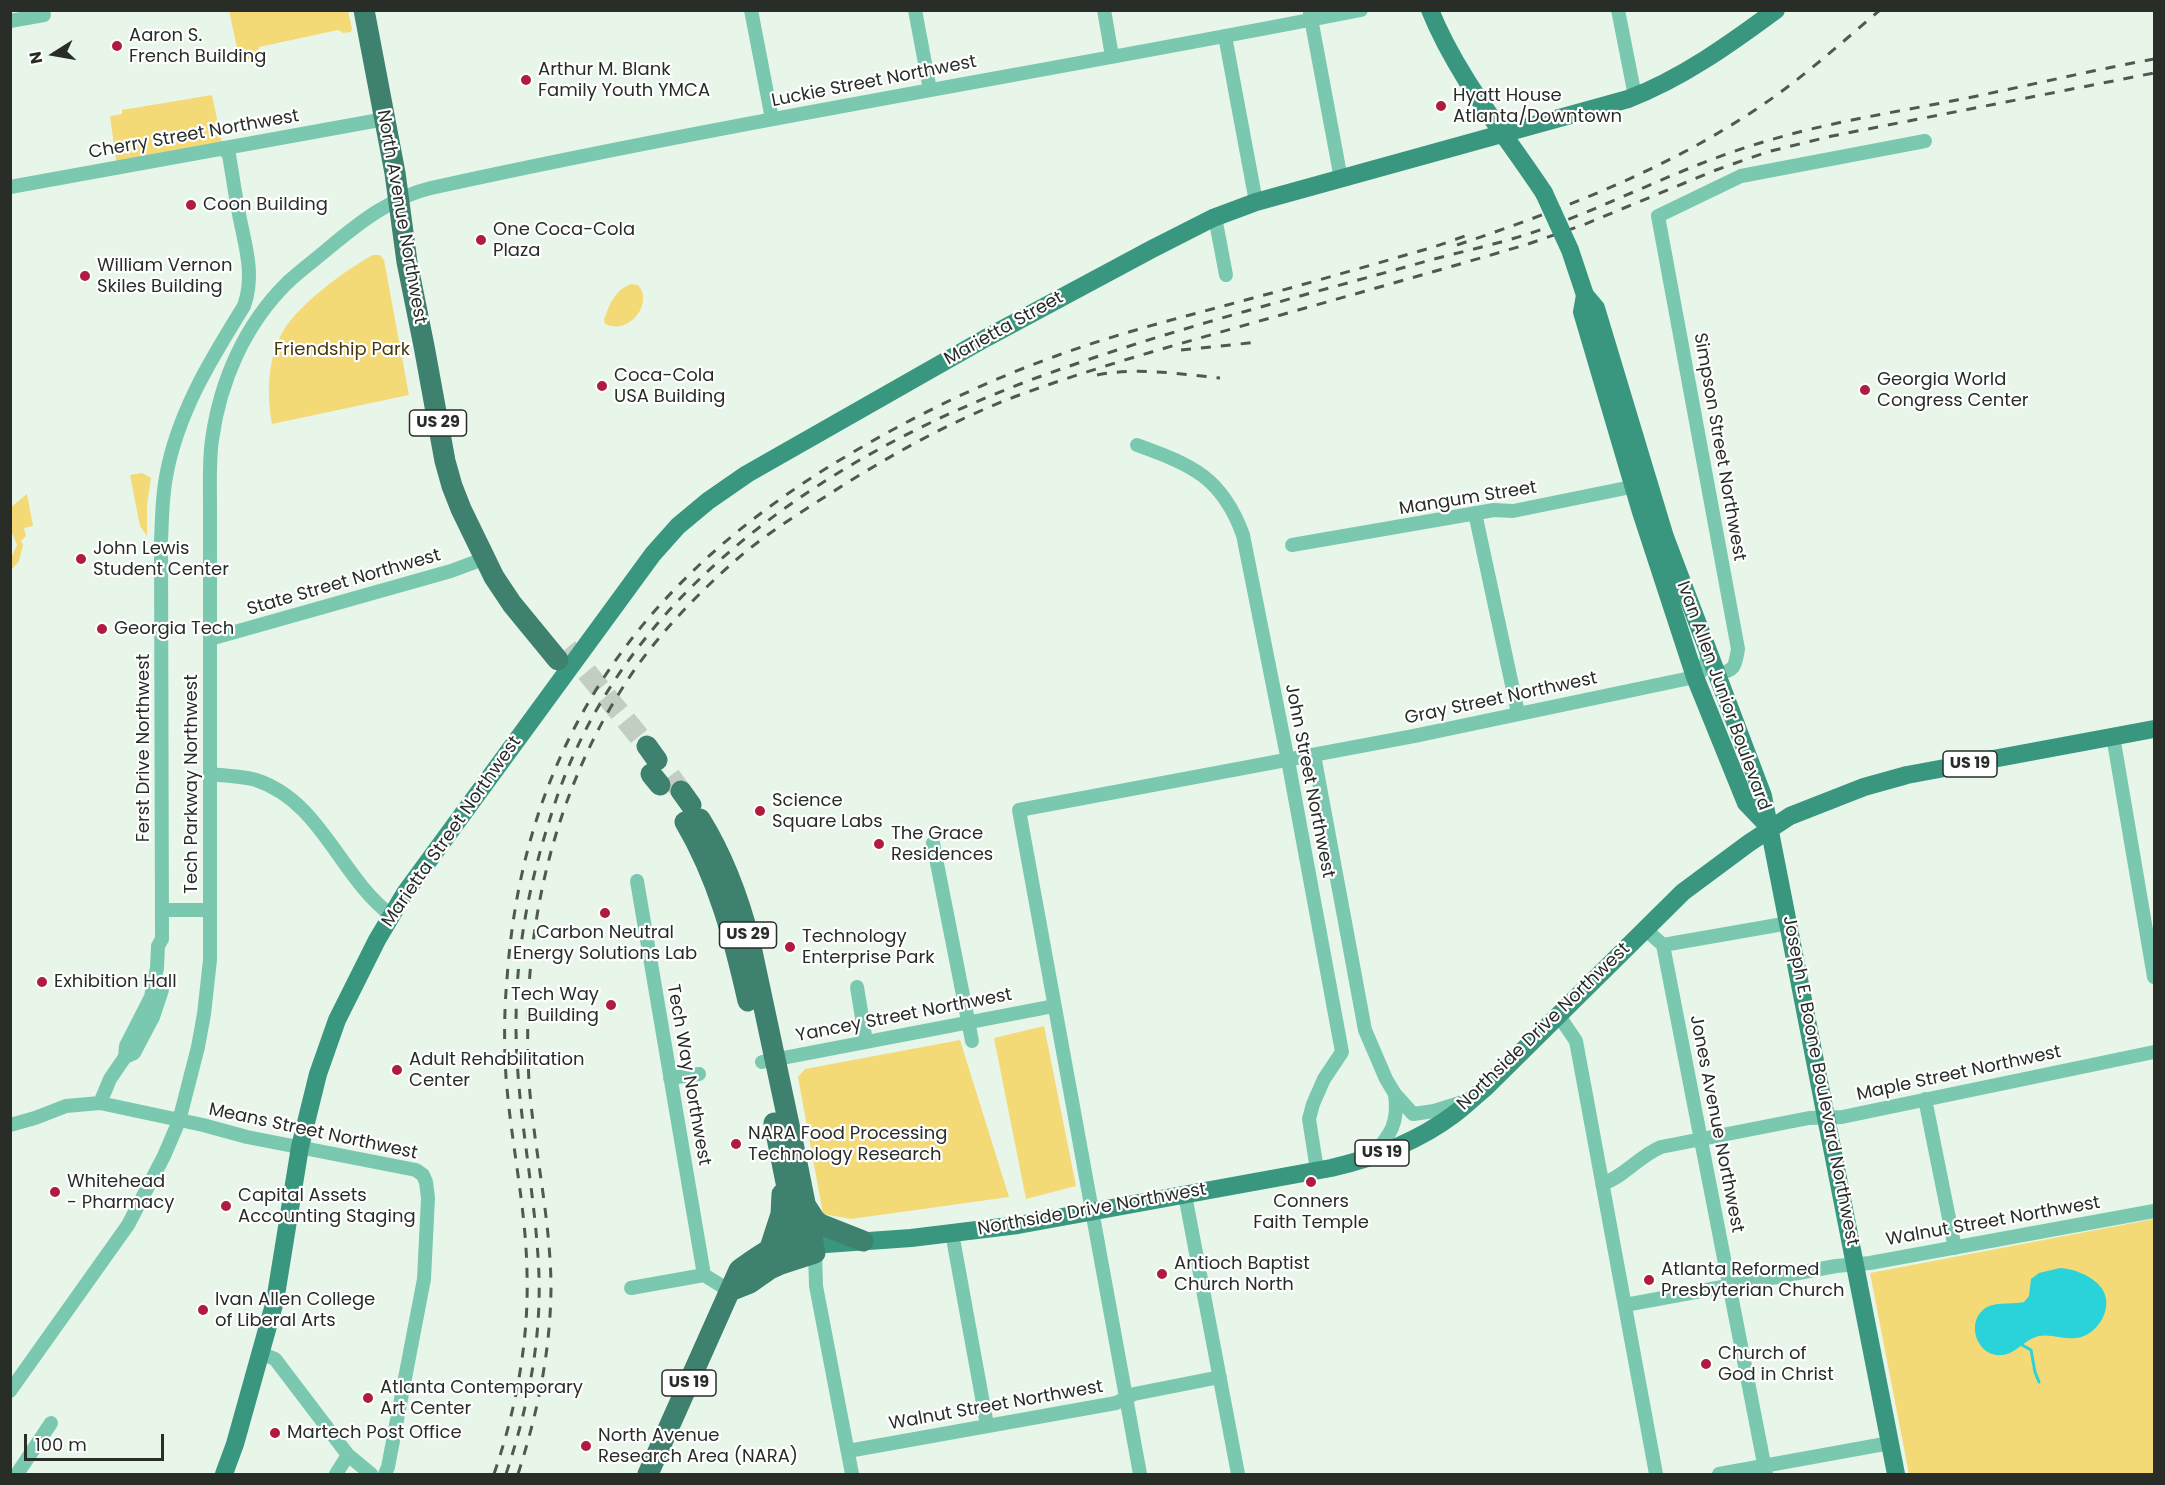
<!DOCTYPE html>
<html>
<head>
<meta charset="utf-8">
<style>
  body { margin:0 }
  #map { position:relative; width:2165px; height:1485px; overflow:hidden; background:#e8f6e9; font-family:Poppins,sans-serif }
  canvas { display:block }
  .frame { position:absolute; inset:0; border:12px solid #282d28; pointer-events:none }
  .north { position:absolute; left:24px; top:24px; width:60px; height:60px; -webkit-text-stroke:4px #fff; paint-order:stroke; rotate:259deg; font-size:16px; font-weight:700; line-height:24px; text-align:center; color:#282d28 }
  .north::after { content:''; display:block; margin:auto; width:21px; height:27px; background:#282d28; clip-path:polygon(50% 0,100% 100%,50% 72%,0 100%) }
  .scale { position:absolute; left:24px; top:1434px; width:140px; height:27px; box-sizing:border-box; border:3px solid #282d28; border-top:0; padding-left:8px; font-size:18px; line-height:21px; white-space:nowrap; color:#282d28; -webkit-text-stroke:4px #fff; paint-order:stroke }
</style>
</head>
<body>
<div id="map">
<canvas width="2165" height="1485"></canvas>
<div class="frame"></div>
<div class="north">N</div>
<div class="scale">100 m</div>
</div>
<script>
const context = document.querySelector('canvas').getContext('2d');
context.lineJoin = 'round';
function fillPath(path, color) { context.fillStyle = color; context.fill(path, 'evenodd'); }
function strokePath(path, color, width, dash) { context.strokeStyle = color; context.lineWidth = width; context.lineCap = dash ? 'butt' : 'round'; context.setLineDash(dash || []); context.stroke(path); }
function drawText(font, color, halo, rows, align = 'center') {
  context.font = font + ' Poppins,sans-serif'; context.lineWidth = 4.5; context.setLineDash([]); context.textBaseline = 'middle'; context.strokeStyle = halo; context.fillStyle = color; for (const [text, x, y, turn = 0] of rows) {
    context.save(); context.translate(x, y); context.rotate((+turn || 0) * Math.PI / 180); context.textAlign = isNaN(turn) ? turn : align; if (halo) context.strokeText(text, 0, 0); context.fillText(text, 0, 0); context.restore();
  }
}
const green = new Path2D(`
  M229,11h119l4,18 -1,3 -8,1 -5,-3 -79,17 -2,10 -17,4z
  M212,95l11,53 -106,20 -7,-52 12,-2v-4z
  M373,255h7l4,5 25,135 -137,29c-5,-29 -5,-59 8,-87 13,-29 65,-67 93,-82z
  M631,284l7,1c16,17 -8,51 -33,39l-1,-4c5,-15 11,-30 27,-36z
  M142,473l9,5 -4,27v31l-7,-10 -10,-51z
  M27,494l6,32 -9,2 2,8 -5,5 2,4 -4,16 -8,9v-12l6,-13 -6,-15v-23z
  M1044,1026l32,160 -50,13 -32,-161z
  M960,1040l49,157 -158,22 -28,-5 -25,-137 7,-8z
  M2154,1219v255h-245l-39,-201z`);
const water = new Path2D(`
  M2060,1268c13,1 28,6 38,16 16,15 7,40 -10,50 -16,10 -33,-1 -49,2 -14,3 -23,18 -37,19 -24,3 -37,-31 -18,-46 10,-8 27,-4 40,-7l5,-6 2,-17 8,-6z`);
const stream = new Path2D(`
  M2022,1345l9,5 4,22 4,10`);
const highwayTunnel = new Path2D(`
  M567,648l80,98
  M670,776l11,15`);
const minor = new Path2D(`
  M751,10l21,109
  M915,10l15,80
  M1104,10l8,46
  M1618,10l17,86
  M1310,13l31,166
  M10,21l34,-6
  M1225,36l31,166
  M10,187l375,-68
  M1215,217l11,58
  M1137,445c55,20 85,32 106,90l47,236 52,281 -18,27 -11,25 -4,15 8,51
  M1475,513l43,200
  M1292,545l202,-35 19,1 128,-26
  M210,639l241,-68 35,-13
  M1718,673c18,-2 17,-8 20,-24l-80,-433 83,-40 184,-35
  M2113,736l41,241
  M1314,755l51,275 21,49 9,15 18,20 21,-3 32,-10
  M210,774c15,2 32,2 46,6 65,21 84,97 135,135
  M933,843l39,198
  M637,881l67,394
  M162,910h48
  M1645,929l18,16 103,529
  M1663,945l126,-22
  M857,987l9,55
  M1559,1016l17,25 80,433
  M125,1057l9,-4 19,-36 9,-27
  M762,1062l292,-56
  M670,1078l29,-4
  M1925,1099l30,149
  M100,1103l10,-24 15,-22 1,-11 25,-49 6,-29 1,-22 4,-7 -1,-398c1,-21 1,-43 5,-64 11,-63 45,-118 78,-171 10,-28 3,-54 -3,-82 -5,-23 -8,-46 -12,-69l-6,-7
  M10,1125l25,-7 31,-12 34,-3 103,22 44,12 169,33 7,5 3,7 2,16 -4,81 -36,188 -3,7
  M1372,1156c19,-22 27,-33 23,-62
  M1602,1184c22,-7 37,-28 59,-37l148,-29 33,-1 312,-65
  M1185,1195l53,279
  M952,1233l35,192
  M815,1253l1,33 36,188
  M631,1288l73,-13 26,16
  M1625,1305l211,-39 34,-3 284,-52
  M260,1353l15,6 73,96 23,19
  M10,1391l118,-166 36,-69 15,-35 19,-74 6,-33 6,-54v-456c0,-21 -1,-43 2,-64 8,-59 33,-116 76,-158 13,-12 28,-23 42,-35 30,-25 62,-50 101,-59 309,-68 620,-117 930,-178
  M848,1451l268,-48 18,-9 86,-17
  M17,1474l34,-51
  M336,1474l12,-19
  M1140,1474l-121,-664 395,-74 281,-59c11,-8 13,-15 11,-28
  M1719,1474l171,-31`);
const major = new Path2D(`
  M1430,10c27,67 75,124 114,183
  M1585,295l11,13 69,229 98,259 133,678
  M1585,295l-3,17 59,200 54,165 51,126 25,26
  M812,1238l14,6 85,-6 107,-13 313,-57c43,-10 86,-26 122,-53 11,-8 21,-18 32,-27l198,-196 66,-49 41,-27 74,-29 43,-12 247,-46
  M224,1474l11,-30 40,-143 25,-154 18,-73 19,-54 40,-80 28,-47 248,-339 25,-28 30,-25 39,-27 239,-136 166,-89 61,-31 43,-16 372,-103c53,-20 102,-55 148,-89`);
const highway = new Path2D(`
  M364,10l31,163 12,89 17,84 21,115 7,25 9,23 33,68 18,27 46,56
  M647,746l10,14
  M651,774l9,11
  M681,791l10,14
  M700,819c23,37 39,80 50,123l44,206 21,105 -34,11 -11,5 -20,14 -20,8
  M685,822c33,56 49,117 63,179
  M774,1123l27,134
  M806,1206l9,14 5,4 43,17
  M770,1248l11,-34 1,-20
  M648,1474l91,-204c29,-21 37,-27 72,-32`);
const rail = new Path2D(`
  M1457,245c104,-35 206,-74 298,-135 44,-29 84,-65 125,-100
  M1181,350l78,-8
  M1097,375c40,-8 82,-1 123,3
  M494,1474c22,-64 35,-133 33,-201 -1,-66 -16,-130 -21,-196 -2,-32 -2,-66 1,-98 17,-247 145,-412 355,-532 62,-36 127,-67 194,-91 65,-24 131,-40 197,-58 61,-16 121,-34 181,-51l31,-11
  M506,1474c21,-63 35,-130 33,-198 -3,-84 -23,-166 -23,-251 0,-79 14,-147 39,-222 74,-225 297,-362 509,-435 119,-42 242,-73 363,-107 33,-9 66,-16 98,-26 80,-26 154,-68 235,-92 64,-20 131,-30 197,-43 66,-13 131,-29 197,-41
  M518,1474c20,-62 33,-125 33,-190 -1,-68 -17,-135 -22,-202 -2,-40 -2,-81 2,-120 9,-97 41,-197 94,-278 27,-43 73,-91 111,-124 32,-28 70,-51 106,-74 54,-34 112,-66 172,-89 73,-27 147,-48 221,-69 98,-28 196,-55 293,-84l55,-19 133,-55 51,-18 65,-16 322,-63`);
const majorBridge = new Path2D(`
  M1544,193l26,57 15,45`);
const markers = [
  [117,46,6,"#af1c3e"],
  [526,80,6,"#af1c3e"],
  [1441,106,6,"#af1c3e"],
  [191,205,6,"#af1c3e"],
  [481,240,6,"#af1c3e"],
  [85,276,6,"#af1c3e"],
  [602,386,6,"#af1c3e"],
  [1865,390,6,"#af1c3e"],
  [81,559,6,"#af1c3e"],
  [102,629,6,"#af1c3e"],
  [760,811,6,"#af1c3e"],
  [879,844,6,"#af1c3e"],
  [605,913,6,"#af1c3e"],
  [790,947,6,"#af1c3e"],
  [42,982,6,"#af1c3e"],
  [611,1005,6,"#af1c3e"],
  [397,1070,6,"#af1c3e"],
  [736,1144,6,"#af1c3e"],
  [1311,1182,6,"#af1c3e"],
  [55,1192,6,"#af1c3e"],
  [226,1206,6,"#af1c3e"],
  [1162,1274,6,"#af1c3e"],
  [1649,1280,6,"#af1c3e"],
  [203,1310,6,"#af1c3e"],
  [1706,1364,6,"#af1c3e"],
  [368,1398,6,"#af1c3e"],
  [275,1433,6,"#af1c3e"],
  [586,1446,6,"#af1c3e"]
];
const shields = [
  [438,423,57],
  [1970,764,54],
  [748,935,57],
  [1382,1153,54],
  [689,1383,54]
];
const shieldNames = [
  ["US 29",438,423],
  ["US 19",1970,764],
  ["US 29",748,935],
  ["US 19",1382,1153],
  ["US 19",689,1383]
];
const poiNames = [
  ["Aaron S.",129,36],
  ["French Building",129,57],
  ["Arthur M. Blank",538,70],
  ["Family Youth YMCA",538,91],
  ["Hyatt House",1453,96],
  ["Atlanta/Downtown",1453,117],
  ["Coon Building",203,205],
  ["One Coca-Cola",493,230],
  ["Plaza",493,251],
  ["William Vernon",97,266],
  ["Skiles Building",97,287],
  ["Coca-Cola",614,376],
  ["USA Building",614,397],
  ["Georgia World",1877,380],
  ["Congress Center",1877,401],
  ["John Lewis",93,549],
  ["Student Center",93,570],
  ["Georgia Tech",114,629],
  ["Science",772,801],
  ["Square Labs",772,822],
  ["The Grace",891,834],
  ["Residences",891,855],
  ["Carbon Neutral",605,933,"center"],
  ["Energy Solutions Lab",605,954,"center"],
  ["Technology",802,937],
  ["Enterprise Park",802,958],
  ["Exhibition Hall",54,982],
  ["Tech Way",599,995,"right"],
  ["Building",599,1016,"right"],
  ["Adult Rehabilitation",409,1060],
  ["Center",409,1081],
  ["NARA Food Processing",748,1134],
  ["Technology Research",748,1155],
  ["Whitehead",67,1182],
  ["- Pharmacy",67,1203],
  ["Capital Assets",238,1196],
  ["Accounting Staging",238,1217],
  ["Conners",1311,1202,"center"],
  ["Faith Temple",1311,1223,"center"],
  ["Antioch Baptist",1174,1264],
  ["Church North",1174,1285],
  ["Atlanta Reformed",1661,1270],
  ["Presbyterian Church",1661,1291],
  ["Ivan Allen College",215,1300],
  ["of Liberal Arts",215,1321],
  ["Church of",1718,1354],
  ["God in Christ",1718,1375],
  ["Atlanta Contemporary",380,1388],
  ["Art Center",380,1409],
  ["Martech Post Office",287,1433],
  ["North Avenue",598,1436],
  ["Research Area (NARA)",598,1457]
];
const streetNames = [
  ["Luckie Street Northwest",874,82,-11],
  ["Cherry Street Northwest",194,135,-10],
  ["North Avenue Northwest",401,217,80],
  ["Marietta Street",1004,329,-29],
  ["Simpson Street Northwest",1719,447,80],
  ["Mangum Street",1468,499,-9],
  ["State Street Northwest",344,583,-16],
  ["Ivan Allen Junior Boulevard",1723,696,70],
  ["Gray Street Northwest",1501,699,-12],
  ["Ferst Drive Northwest",144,748,-90],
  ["John Street Northwest",1309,781,79],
  ["Tech Parkway Northwest",192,784,-90],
  ["Marietta Street Northwest",452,832,-55],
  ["Yancey Street Northwest",904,1016,-11],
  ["Northside Drive Northwest",1544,1027,-44],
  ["Maple Street Northwest",1959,1074,-12],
  ["Tech Way Northwest",688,1075,80],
  ["Joseph E. Boone Boulevard Northwest",1820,1081,79],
  ["Jones Avenue Northwest",1716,1124,79],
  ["Means Street Northwest",313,1132,12],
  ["Northside Drive Northwest",1092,1210,-10],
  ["Walnut Street Northwest",1993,1222,-10],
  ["Walnut Street Northwest",996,1406,-10]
];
const parkNames = [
  ["Friendship Park",342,350]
];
fillPath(green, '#f4d977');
fillPath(water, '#2ad3da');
strokePath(stream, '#2ad3da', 3);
strokePath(highwayTunnel, '#c2cec2', 21, [21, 10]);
strokePath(minor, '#7bc8b1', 14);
strokePath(major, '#39977f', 18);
strokePath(highway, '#3e816f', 21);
strokePath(rail, '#515851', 3, [10, 10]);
strokePath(majorBridge, '#39977f', 18);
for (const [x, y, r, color] of markers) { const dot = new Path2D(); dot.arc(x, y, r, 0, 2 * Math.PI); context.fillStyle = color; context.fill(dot); strokePath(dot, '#fff', 2); }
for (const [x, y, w] of shields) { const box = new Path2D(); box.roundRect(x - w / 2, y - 13, w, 26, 4.5); context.fillStyle = '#fff'; context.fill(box); strokePath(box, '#282d28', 1.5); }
drawText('bold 16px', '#282d28', null, shieldNames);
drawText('18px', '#282d28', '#fff', poiNames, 'left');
drawText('18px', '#282d28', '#fff', streetNames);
drawText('18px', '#45390c', '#fff', parkNames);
</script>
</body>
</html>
